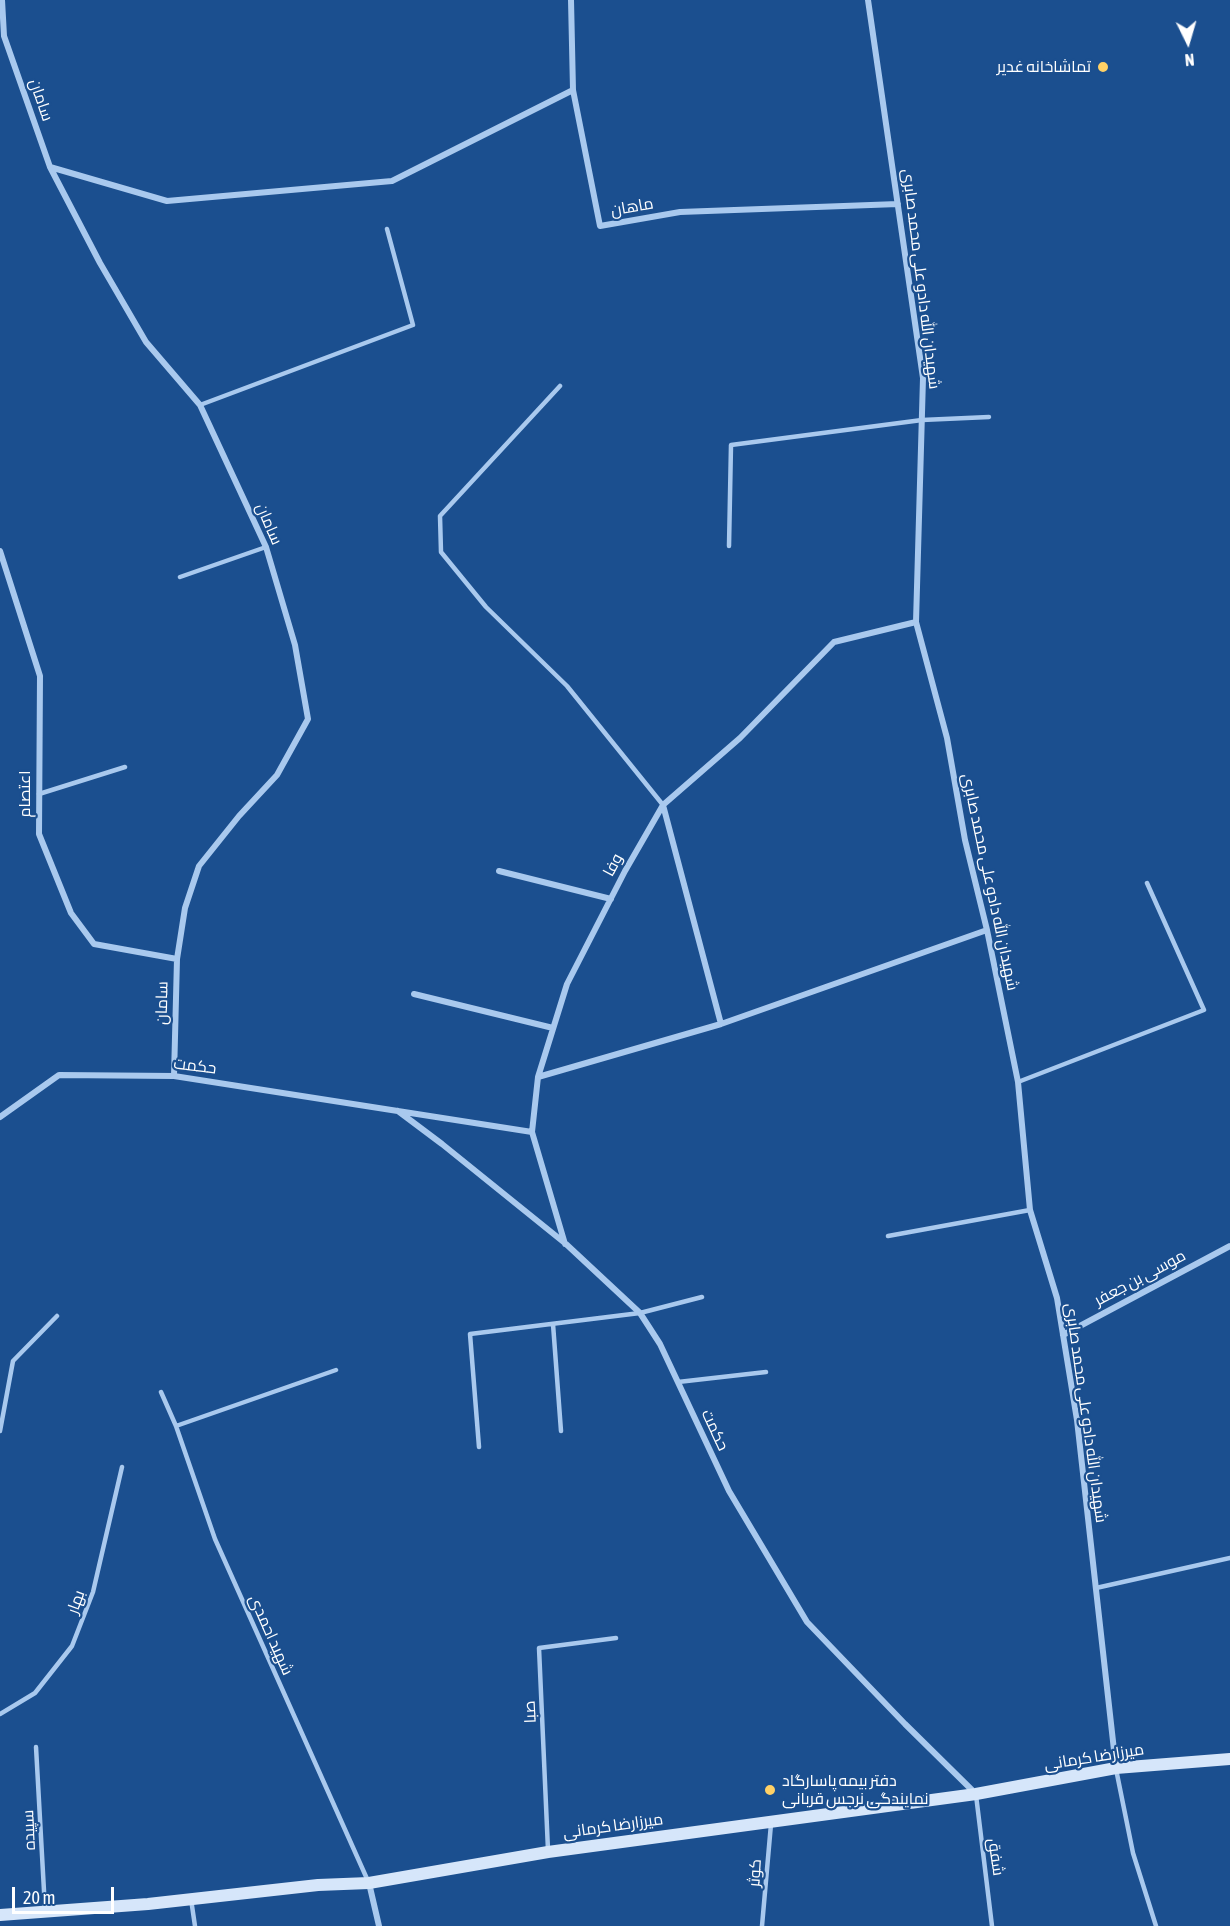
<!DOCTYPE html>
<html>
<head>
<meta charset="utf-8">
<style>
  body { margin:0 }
  #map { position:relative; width:1230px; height:1926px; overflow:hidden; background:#1b4f8f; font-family:"Asap Condensed",sans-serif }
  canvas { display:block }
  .north { position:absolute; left:1158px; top:12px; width:60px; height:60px; -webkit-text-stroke:4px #1b4f8f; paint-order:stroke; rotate:175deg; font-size:16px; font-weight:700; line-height:24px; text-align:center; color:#fff }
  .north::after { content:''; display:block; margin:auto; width:21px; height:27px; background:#fff; clip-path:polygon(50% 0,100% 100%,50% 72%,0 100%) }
  .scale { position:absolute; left:12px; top:1887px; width:102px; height:27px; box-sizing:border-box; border:3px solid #fff; border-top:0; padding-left:8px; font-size:18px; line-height:21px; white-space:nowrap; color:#fff; -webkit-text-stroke:4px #1b4f8f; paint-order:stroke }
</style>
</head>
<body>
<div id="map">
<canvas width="1230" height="1926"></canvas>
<div class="north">N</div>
<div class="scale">20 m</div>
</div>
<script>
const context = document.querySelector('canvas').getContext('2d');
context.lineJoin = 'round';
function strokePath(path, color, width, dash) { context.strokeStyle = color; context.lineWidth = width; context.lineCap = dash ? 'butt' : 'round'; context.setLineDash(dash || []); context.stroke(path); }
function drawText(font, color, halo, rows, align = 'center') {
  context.font = font + ' "Asap Condensed",Cairo,sans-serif'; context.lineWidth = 4.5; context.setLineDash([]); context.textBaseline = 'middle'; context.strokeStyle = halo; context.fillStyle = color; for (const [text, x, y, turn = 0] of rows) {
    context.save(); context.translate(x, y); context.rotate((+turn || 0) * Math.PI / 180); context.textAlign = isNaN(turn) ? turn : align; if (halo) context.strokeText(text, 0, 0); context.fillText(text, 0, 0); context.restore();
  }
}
const service = new Path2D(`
  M560,386l-120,130 1,36 45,55 81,79 96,119
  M200,405l213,-80 -26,-96
  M729,546l2,-101 191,-25 67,-3
  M180,577l86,-30
  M39,794l86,-27
  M1018,1082l186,-72 -57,-127
  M888,1236l142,-26
  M553,1324l8,107
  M678,1382l88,-10
  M161,1392l15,34 39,113 153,342
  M176,1426l160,-56
  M0,1431l13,-70 44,-45
  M479,1447l-9,-113 170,-21 62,-16
  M1096,1588l134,-30
  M0,1714l35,-21 37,-47 21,-54 29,-125
  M36,1747l9,162
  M1116,1769l17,84 23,73
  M976,1795l16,131
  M548,1850l-9,-202 77,-10
  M191,1899l4,27
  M762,1926l9,-102`);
const minor = new Path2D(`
  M2,0l2,36 46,131 50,96 46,79 54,63 66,142 29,98 13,74 -31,56 -38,41 -40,50 -14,42 -8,51 -3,117
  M571,0l2,90 27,136 80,-14 218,-8
  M868,0l55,378 -7,244 31,116 18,102 22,90 31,152 12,128 27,88 20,122 39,348
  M50,167l117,34 225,-20 181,-91
  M0,551l40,125 -1,158 32,79 23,31 83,15
  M663,805l58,219
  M499,871l112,28
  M414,994l139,34
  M538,1077l183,-53 266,-94
  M398,1111l44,33 124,100 74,69 20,31 69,147 78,131 98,102 71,70
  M0,1117l59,-42 115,1 358,56
  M565,1244l-33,-112 6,-55 29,-93 58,-113 38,-66 77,-67 94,-96 82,-20
  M1063,1335l167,-89
  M369,1883l10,43`);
const secondary = new Path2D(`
  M0,1915l148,-11 170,-19 51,-2 179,-31 428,-58 140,-26 114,-9`);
const markers = [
  [1103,67,6,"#ffd166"],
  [770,1790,6,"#ffd166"]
];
const poiNames = [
  ["تماشاخانه غدیر",1091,67],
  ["دفتر بیمه پاسارگاد",782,1781,"left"],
  ["نمایندگی نرجس قربانی",782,1799,"left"]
];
const streetNames = [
  ["سامان",41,100,71],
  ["ماهان",632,207,-10],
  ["شهیدان الله دادو علی محمد صابری",921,279,83],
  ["سامان",269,524,67],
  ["اعتصام",25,794,-90],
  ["وفا",613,865,-62],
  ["شهیدان الله دادو علی محمد صابری",990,882,78],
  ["سامان",162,1003,-89],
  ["حکمت",195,1066,7],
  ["موسی بن جعفر",1140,1278,-28],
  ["شهیدان الله دادو علی محمد صابری",1086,1413,82],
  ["حکمت",715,1430,65],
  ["بهار",76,1602,-70],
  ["شهید احمدی",271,1635,66],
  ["صبا",530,1712,-93],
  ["میرزارضا کرمانی",1094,1757,-9],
  ["میرزارضا کرمانی",613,1826,-8],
  ["سپیده",29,1830,-93],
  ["شفق",996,1857,82],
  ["کوثر",755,1873,-86]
];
strokePath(service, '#a9c9ee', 4.5);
strokePath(minor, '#a9c9ee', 6);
strokePath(secondary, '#d6e6fa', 12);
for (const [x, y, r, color] of markers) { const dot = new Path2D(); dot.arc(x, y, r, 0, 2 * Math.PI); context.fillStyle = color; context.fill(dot); strokePath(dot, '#1b4f8f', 2); }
drawText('16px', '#fff', '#1b4f8f', poiNames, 'right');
drawText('16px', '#fff', '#1b4f8f', streetNames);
</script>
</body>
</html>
